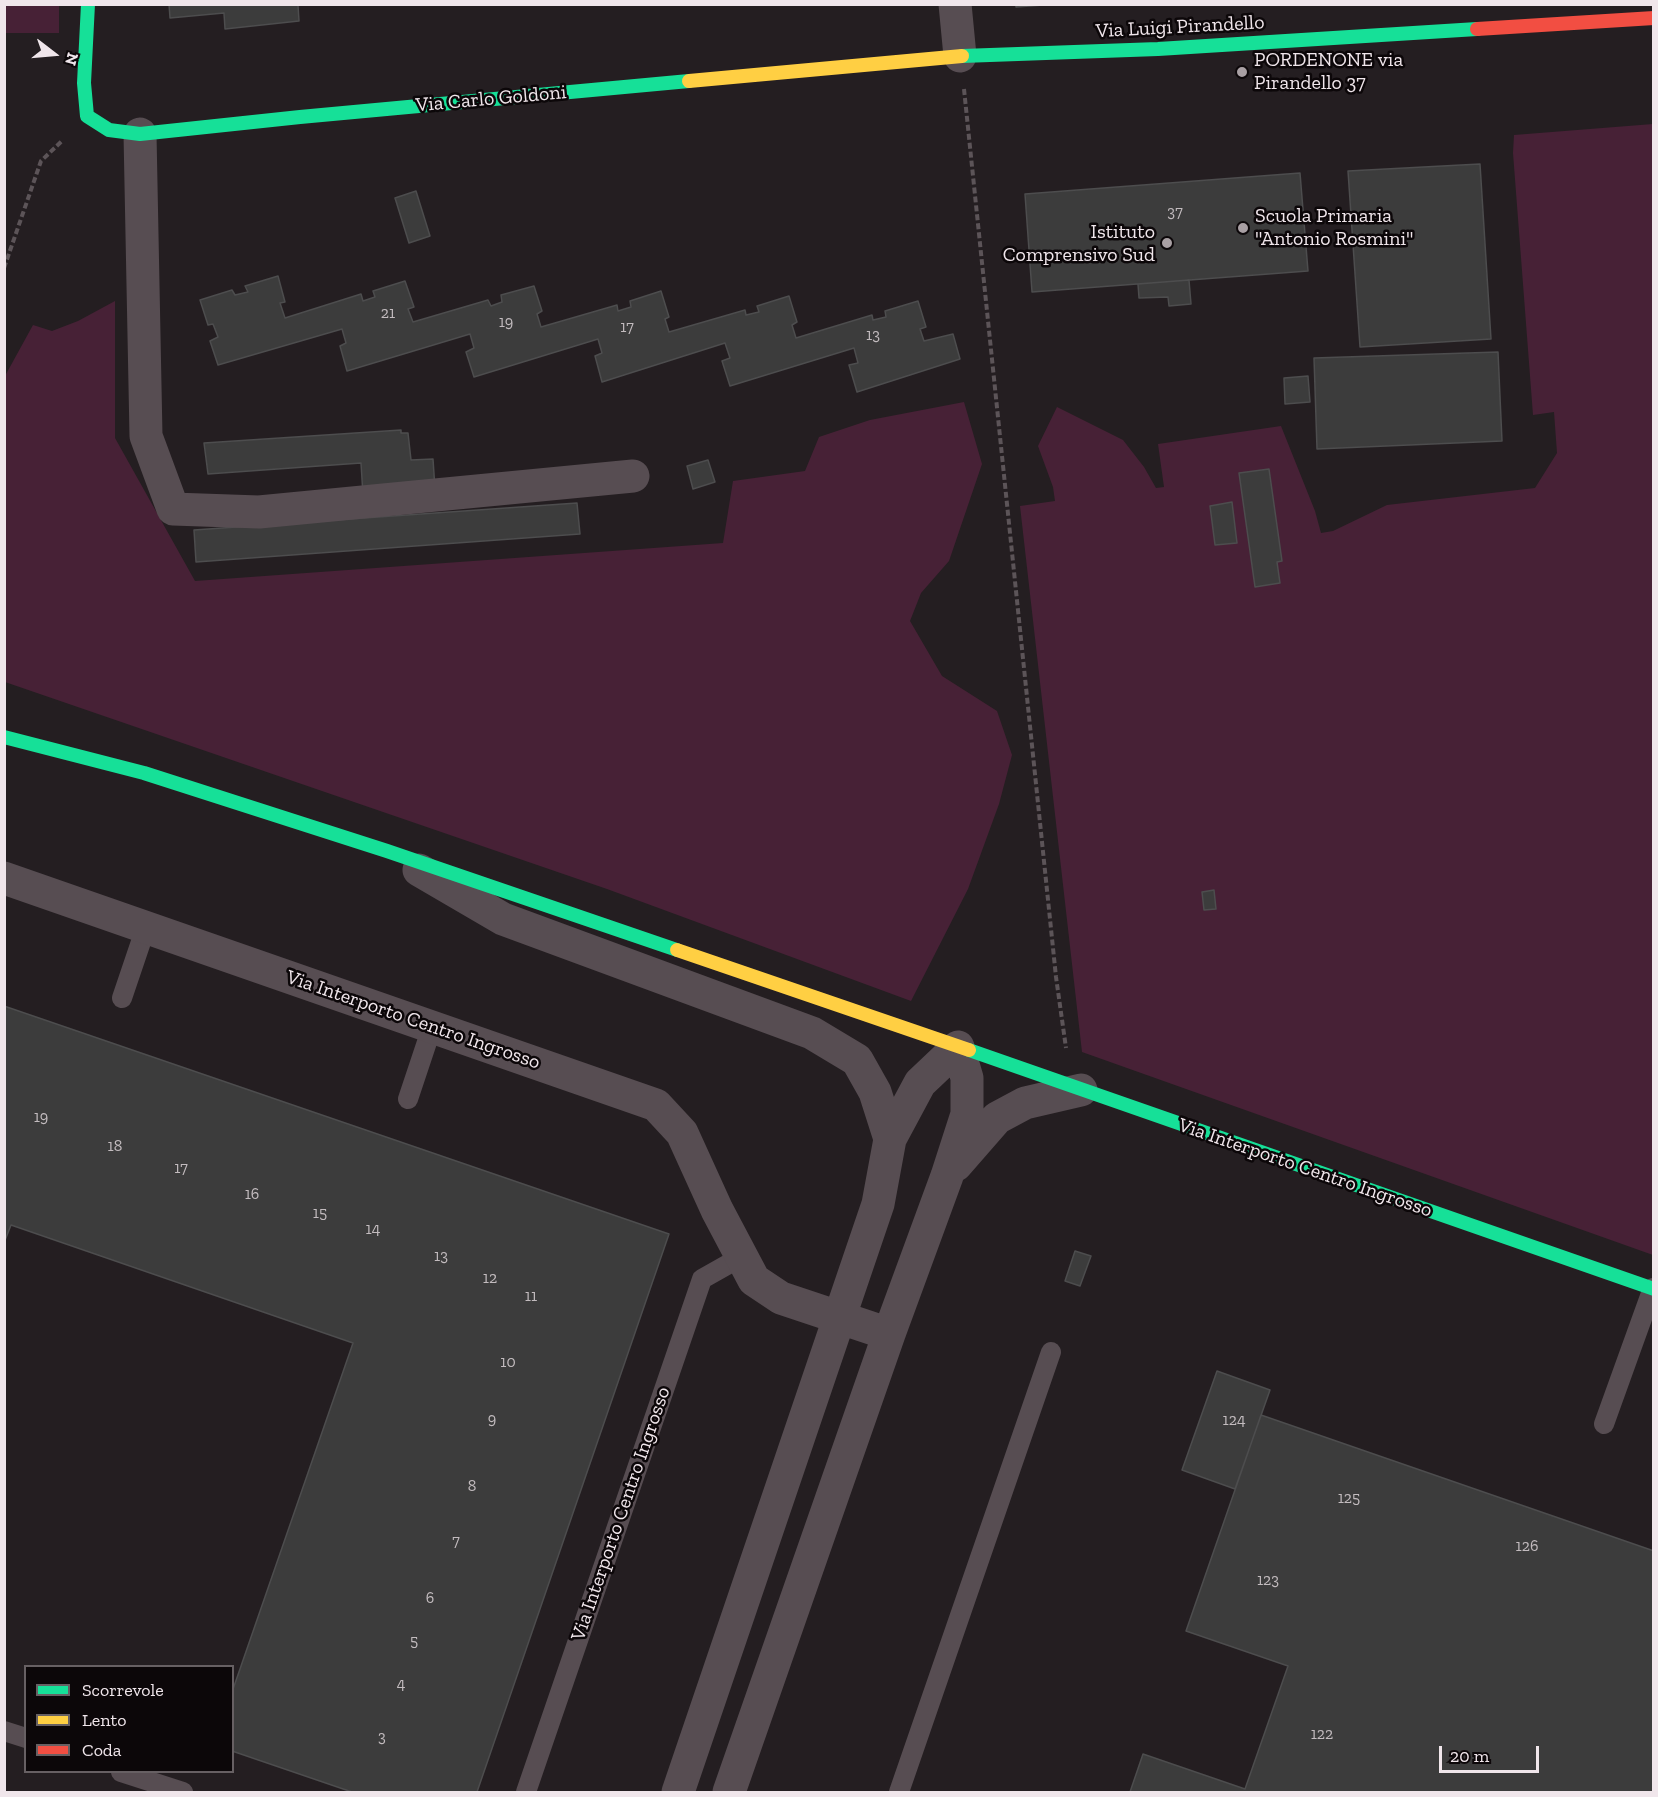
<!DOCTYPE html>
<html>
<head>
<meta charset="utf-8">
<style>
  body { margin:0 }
  #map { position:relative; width:1658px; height:1797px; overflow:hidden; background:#241e21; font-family:"Zilla Slab",serif }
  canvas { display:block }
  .frame { position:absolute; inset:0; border:6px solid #f0e6eb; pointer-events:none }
  .legend { position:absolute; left:24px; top:1665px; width:210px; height:108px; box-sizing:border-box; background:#0c0709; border:2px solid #676063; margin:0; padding:8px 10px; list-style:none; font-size:18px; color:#f0e6eb }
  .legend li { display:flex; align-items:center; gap:12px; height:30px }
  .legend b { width:30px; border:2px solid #676063 }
  .north { position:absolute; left:24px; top:24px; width:60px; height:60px; -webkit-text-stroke:4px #0c0709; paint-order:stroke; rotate:106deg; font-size:16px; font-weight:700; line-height:24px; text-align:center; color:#f0e6eb }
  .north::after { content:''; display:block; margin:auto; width:21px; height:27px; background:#f0e6eb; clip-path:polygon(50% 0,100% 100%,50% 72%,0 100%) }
  .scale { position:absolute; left:1439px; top:1746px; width:100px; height:27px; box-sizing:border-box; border:3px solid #f0e6eb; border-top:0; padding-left:8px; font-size:18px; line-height:21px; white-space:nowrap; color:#f0e6eb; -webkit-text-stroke:4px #0c0709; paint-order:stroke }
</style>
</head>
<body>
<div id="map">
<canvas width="1658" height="1797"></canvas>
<div class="frame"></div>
<ul class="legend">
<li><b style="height:8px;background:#16e098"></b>Scorrevole</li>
<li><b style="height:8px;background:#ffcf43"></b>Lento</li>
<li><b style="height:8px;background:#f24e42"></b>Coda</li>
</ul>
<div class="north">N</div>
<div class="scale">20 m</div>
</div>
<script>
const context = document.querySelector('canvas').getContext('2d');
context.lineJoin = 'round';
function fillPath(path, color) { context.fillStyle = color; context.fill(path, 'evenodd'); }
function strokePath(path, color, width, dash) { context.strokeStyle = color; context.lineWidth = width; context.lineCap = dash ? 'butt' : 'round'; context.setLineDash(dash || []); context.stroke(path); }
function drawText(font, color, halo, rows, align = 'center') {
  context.font = font + ' "Zilla Slab",serif'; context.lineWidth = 5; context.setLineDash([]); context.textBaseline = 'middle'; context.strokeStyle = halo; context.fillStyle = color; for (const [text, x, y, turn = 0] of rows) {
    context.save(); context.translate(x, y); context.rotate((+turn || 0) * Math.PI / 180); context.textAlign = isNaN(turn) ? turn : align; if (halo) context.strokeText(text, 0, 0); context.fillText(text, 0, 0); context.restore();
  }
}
const green = new Path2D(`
  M4,5h55v28h-54z
  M1653,124v1131l-571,-203 -62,-546 35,-5 -2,-14 -15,-41 19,-39 66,33 21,27 12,21 8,-1 -6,-43 123,-18 34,85 6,22 12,-2 54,-26 148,-17 22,-35 -3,-41 -21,3 -20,-262 1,-18z
  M115,301v137l80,143 528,-38 10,-62 72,-10 14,-34 51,-17 94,-18 18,62 -33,97 -28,32 -11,28 32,55 55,35 15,44 -13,49 -31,85 -57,112 -304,-112 -602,-207v-306l28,-51 19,6 26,-10z`);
const building = new Path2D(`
  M169,4h136l-7,1 1,16 -74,8 -1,-16 -54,5z
  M1016,4h41l-41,3z
  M1480,164l11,175 -131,8 -12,-176z
  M1300,173l8,98 -276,21 -7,-98z
  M416,191l14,45 -21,7 -14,-45z
  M278,276l7,26 -5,1 5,15 76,-24 2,7 12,-4 -2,-6 32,-10 9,26 -6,2 5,13 75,-22 3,6 11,-4 -1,-7 33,-9 8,25 -5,3 4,13 76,-22 1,6 13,-4 -1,-6 31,-10 8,26 -4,2 4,13 76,-22 1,5 13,-3 -2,-6 32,-10 8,26 -5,3 4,13 76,-23 1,5 13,-3 -1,-6 33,-10 8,26 -6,2 4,12 29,-7 7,25 -103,33 -8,-27 9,-2 -4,-15 -124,38 -8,-25 8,-3 -5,-15 -123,39 -7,-26 7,-3 -4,-14 -124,38 -8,-25 8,-4 -4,-14 -123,37 -7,-25 6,-3 -4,-14 -124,36 -8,-24 8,-4 -5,-13 -5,1 -8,-25 32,-10 3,5 13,-3 -3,-6z
  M1189,280l2,24 -22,2 -1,-9 -29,1 -1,-14z
  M1498,352l4,89 -185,8 -3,-91z
  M1308,376l2,26 -25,2 -1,-26z
  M401,430v3h7l3,27 22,-1 2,30 -72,6 -2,-32 -153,11 -4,-31z
  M708,460l7,22 -22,7 -6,-23z
  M1269,469l13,92 -5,1 3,21 -25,4 -16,-114z
  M1232,502l5,41 -22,2 -5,-39z
  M577,503l3,31 -384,28 -2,-32z
  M1214,890l2,19 -12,1 -2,-18z
  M4,1006l665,228 -192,558h-125l-120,-41v-59l121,-349 -342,-118 -7,18z
  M1075,1251l16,5 -11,30 -15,-5z
  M1217,1371l53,19 -35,99 -53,-19z
  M1261,1415l393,136v241h-524l13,-38 102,35 43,-123 -102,-35z`);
const path = new Path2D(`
  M964,89l92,888 10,71
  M4,268l37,-107 22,-21`);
const lane = new Path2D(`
  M122,998l24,-71
  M408,1099l24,-72
  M1604,1424l49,-136
  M4,1731l22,7
  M121,1772l62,20
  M526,1792l176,-513 39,-22
  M899,1792l152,-440`);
const street = new Path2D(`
  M955,4l5,52
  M140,134l6,302 27,73 86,3 374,-36
  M419,870l84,49 309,114 45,27 18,32 15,47 -12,65 -200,588
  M4,878l652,227 26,28 35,77 37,70 27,18 108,36
  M956,1165l41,-47 28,-15 56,-13
  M729,1792l160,-458 58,-158 20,-62v-36l-9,-31 -38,36 -30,56`);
const fast = new Path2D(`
  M88,4l-4,79 3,33 22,14 31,4 160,-17 389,-36
  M962,56l196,-7 319,-20
  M4,737l140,36 243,78 290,99
  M969,1050l685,239`);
const slow = new Path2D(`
  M689,81l273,-25
  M677,950l292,100`);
const jam = new Path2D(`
  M1477,29l177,-11`);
const markers = [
  [1242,72,6,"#a9a0a4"],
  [1243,228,6,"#a9a0a4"],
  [1167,243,6,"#a9a0a4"]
];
const numberNames = [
  ["37",1175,212],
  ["21",388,313],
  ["19",506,322],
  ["17",627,327],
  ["13",873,335],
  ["19",41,1117],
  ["18",115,1146],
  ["17",181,1168],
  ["16",252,1194],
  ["15",320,1213],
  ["14",373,1229],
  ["13",441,1256],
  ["12",490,1278],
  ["11",531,1296],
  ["10",508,1362],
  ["9",492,1419],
  ["124",1234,1420],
  ["8",472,1486],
  ["125",1349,1498],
  ["7",456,1541],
  ["126",1527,1546],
  ["123",1268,1580],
  ["6",430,1598],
  ["5",414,1641],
  ["4",401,1684],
  ["122",1322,1734],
  ["3",382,1737]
];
const streetNames = [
  ["Via Luigi Pirandello",1180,27,-3],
  ["Via Carlo Goldoni",491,99,-5],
  ["Via Interporto Centro Ingrosso",413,1020,19],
  ["Via Interporto Centro Ingrosso",1305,1168,19],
  ["Via Interporto Centro Ingrosso",621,1514,-71]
];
const poiNames = [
  ["PORDENONE via",1254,60],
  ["Pirandello 37",1254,83],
  ["Scuola Primaria",1255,216],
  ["\"Antonio Rosmini\"",1255,239],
  ["Istituto",1155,232,"right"],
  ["Comprensivo Sud",1155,255,"right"]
];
fillPath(green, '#472136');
fillPath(building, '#3c3c3c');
strokePath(building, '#4d4d4e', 1.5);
strokePath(path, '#5c5458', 4, [6, 3]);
strokePath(lane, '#574d52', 20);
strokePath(street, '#574d52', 33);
strokePath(fast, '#16e098', 14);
strokePath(slow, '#ffcf43', 14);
strokePath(jam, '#f24e42', 14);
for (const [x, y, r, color] of markers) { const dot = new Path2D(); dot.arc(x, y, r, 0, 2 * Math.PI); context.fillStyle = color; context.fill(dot); strokePath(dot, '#0c0709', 2); }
drawText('16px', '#c3bcbf', null, numberNames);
drawText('20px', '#f0e6eb', '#0c0709', streetNames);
drawText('20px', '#f0e6eb', '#0c0709', poiNames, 'left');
</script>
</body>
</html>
